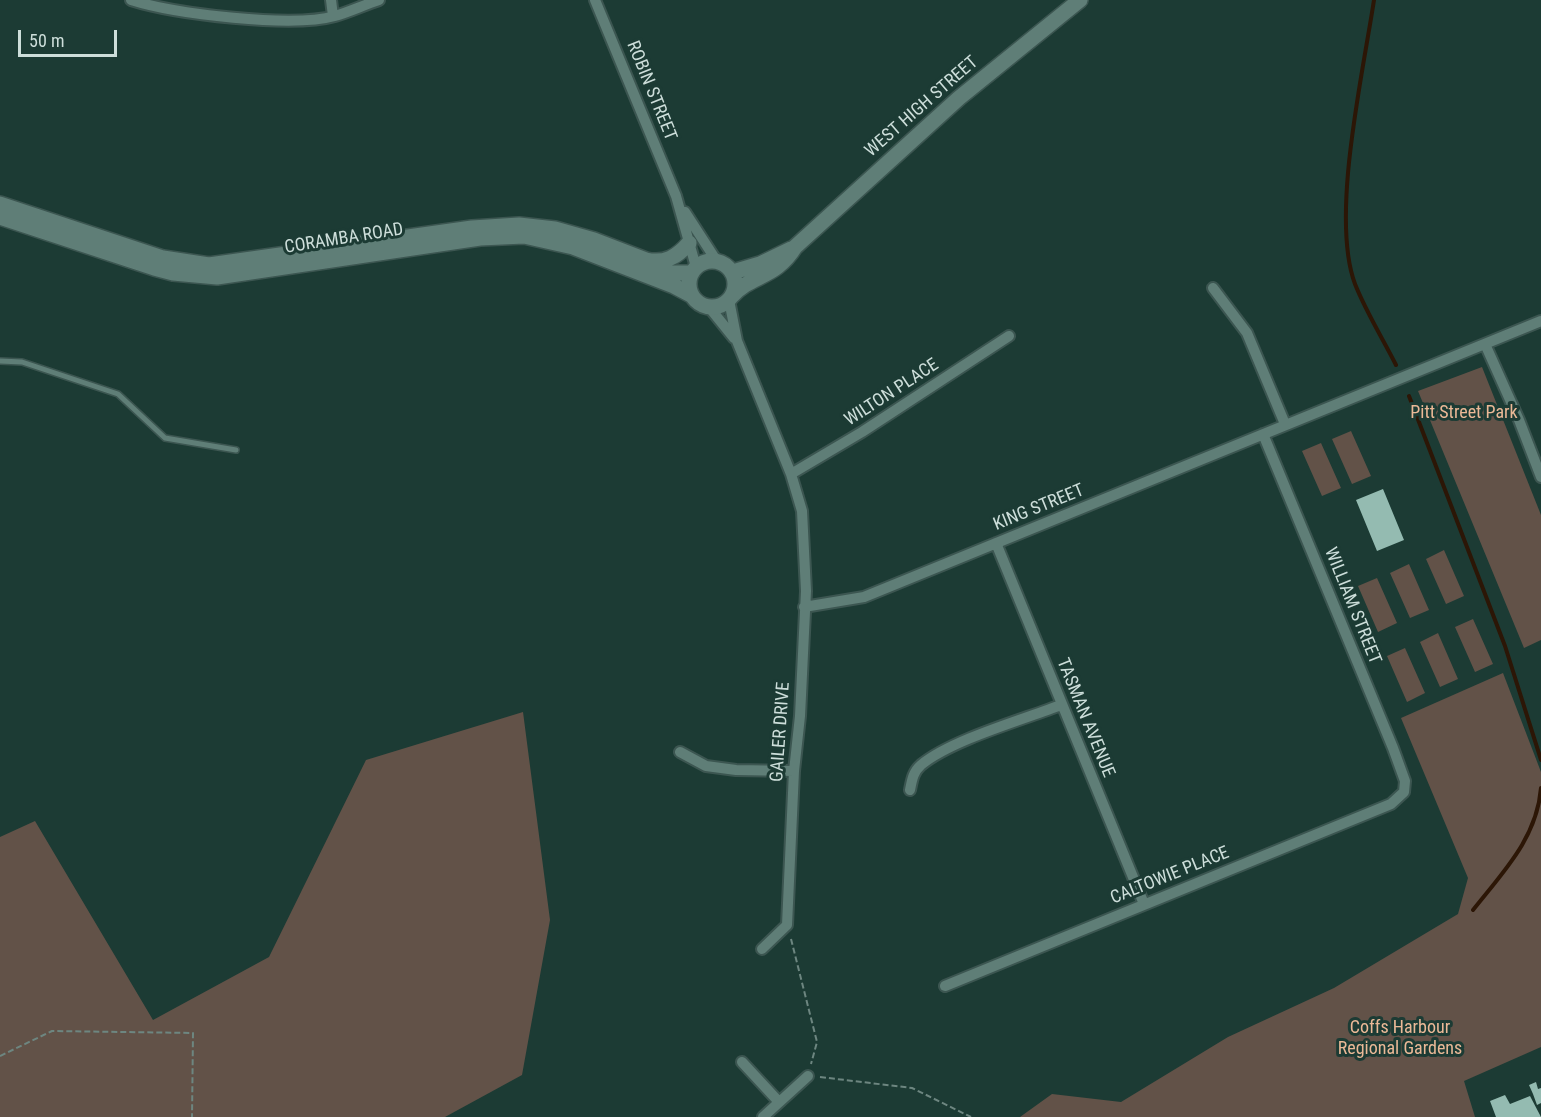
<!DOCTYPE html>
<html>
<head>
<meta charset="utf-8">
<style>
  body { margin:0 }
  #map { position:relative; width:1541px; height:1117px; overflow:hidden; background:#1c3b34; font-family:"Roboto Condensed",sans-serif }
  canvas { display:block }
  .scale { position:absolute; left:18px; top:30px; width:99px; height:27px; box-sizing:border-box; border:3px solid #cddeda; border-top:0; padding-left:8px; font-size:18px; line-height:21px; white-space:nowrap; color:#cddeda; -webkit-text-stroke:4px #1c3b34; paint-order:stroke }
</style>
</head>
<body>
<div id="map">
<canvas width="1541" height="1117"></canvas>
<div class="scale">50 m</div>
</div>
<script>
const context = document.querySelector('canvas').getContext('2d');
context.lineJoin = 'round';
function fillPath(path, color) { context.fillStyle = color; context.fill(path, 'evenodd'); }
function strokePath(path, color, width, dash) { context.strokeStyle = color; context.lineWidth = width; context.lineCap = dash ? 'butt' : 'round'; context.setLineDash(dash || []); context.stroke(path); }
function drawText(font, color, halo, rows, align = 'center') {
  context.font = font + ' "Roboto Condensed",sans-serif'; context.lineWidth = 6; context.setLineDash([]); context.textBaseline = 'middle'; context.strokeStyle = halo; context.fillStyle = color; for (const [text, x, y, turn = 0] of rows) {
    context.save(); context.translate(x, y); context.rotate((+turn || 0) * Math.PI / 180); context.textAlign = isNaN(turn) ? turn : align; if (halo) context.strokeText(text, 0, 0); context.fillText(text, 0, 0); context.restore();
  }
}
const green = new Path2D(`
  M1482,367l59,148v125l-17,8 -106,-257z
  M1351,431l20,45 -19,8 -20,-45z
  M1321,443l20,45 -19,8 -20,-45z
  M1444,550l20,46 -18,8 -20,-45z
  M1409,564l20,46 -19,8 -20,-45z
  M1377,578l20,45 -19,9 -20,-46z
  M1473,619l20,45 -18,8 -20,-45z
  M1438,633l20,46 -18,8 -20,-45z
  M1405,648l20,45 -18,9 -20,-46z
  M1503,673l38,99v275l-77,34 11,36h-455l32,-23 69,8 107,-65 106,-49 124,-74 10,-36 -67,-160z
  M523,712l27,208 -28,155 -77,42h-445v-280l35,-16 118,199 116,-63 97,-197z`);
const stream = new Path2D(`
  M1374,0c-11,73 -44,217 -19,284 11,28 28,55 41,81
  M1409,396l96,250 36,114
  M1473,910c30,-38 64,-72 68,-122`);
const building = new Path2D(`
  M1383,489l21,51 -27,11 -21,-51z
  M1536,1082l2,7 3,-1v15l-4,2 -4,-11 3,-1 -3,1 -4,-9z
  M1505,1095l5,9 20,-8 11,21h-45l-6,-16z`);
const path = new Path2D(`
  M791,939l26,103 -6,22
  M0,1056l52,-25 141,2 -1,84
  M820,1077l92,11 59,29`);
const lane = new Path2D(`
  M0,361l22,1 96,32 47,44 71,12`);
const street = new Path2D(`
  M131,0c44,14 161,28 204,16 14,-4 29,-11 44,-16
  M331,0l2,16
  M595,0l81,196 20,71
  M685,212l31,48
  M1213,288l34,45 38,91
  M729,300l8,41 54,133 11,37 4,80 -6,125 -6,55 -7,154 -25,24
  M709,307l25,31
  M1485,344l34,76 22,57
  M791,474l71,-42 147,-96
  M996,543l148,361
  M804,607l60,-10 677,-276
  M680,752l26,14 30,4 58,1
  M910,790c2,-10 3,-18 11,-25 30,-25 101,-45 140,-60
  M945,986l446,-182 13,-12 1,-11 -12,-33 -130,-314
  M742,1062l37,40
  M763,1117l45,-41`);
const secondary = new Path2D(`
  M0,204l163,54 46,7 263,-37 47,-3 36,4 39,11 52,20 23,13h22
  M0,217l154,51 19,5 44,4 263,-39 44,-2 49,11 101,39 17,9
  M646,260c19,4 31,-3 43,-17
  M689 284a23 23 0 1 1 46 0a23 23 0 1 1-46 0Z
  M733,272l27,-8 31,-15
  M732,296c20,-22 43,-17 63,-49l164,-149 121,-98`);
const streetNames = [
  ["ROBIN STREET",651,91,68],
  ["WEST HIGH STREET",922,107,-41],
  ["CORAMBA ROAD",344,239,-9],
  ["WILTON PLACE",892,393,-33],
  ["KING STREET",1039,508,-22],
  ["WILLIAM STREET",1352,606,68],
  ["TASMAN AVENUE",1085,718,68],
  ["GAILER DRIVE",781,732,-86],
  ["CALTOWIE PLACE",1170,876,-22]
];
const parkNames = [
  ["Pitt Street Park",1464,413],
  ["Coffs Harbour",1400,1028],
  ["Regional Gardens",1400,1049]
];
fillPath(green, '#625248');
strokePath(stream, '#2c1606', 4);
fillPath(building, '#94bbb1');
strokePath(lane, '#3c5651', 8);
strokePath(street, '#3c5651', 14);
strokePath(secondary, '#3c5651', 18);
strokePath(path, '#6d8680', 2, [6, 3]);
strokePath(lane, '#5f7e77', 5);
strokePath(street, '#5f7e77', 10);
strokePath(secondary, '#5f7e77', 15);
drawText('18px', '#cddeda', '#1c3b34', streetNames);
drawText('18px', '#ebb997', '#1c3b34', parkNames);
</script>
</body>
</html>
